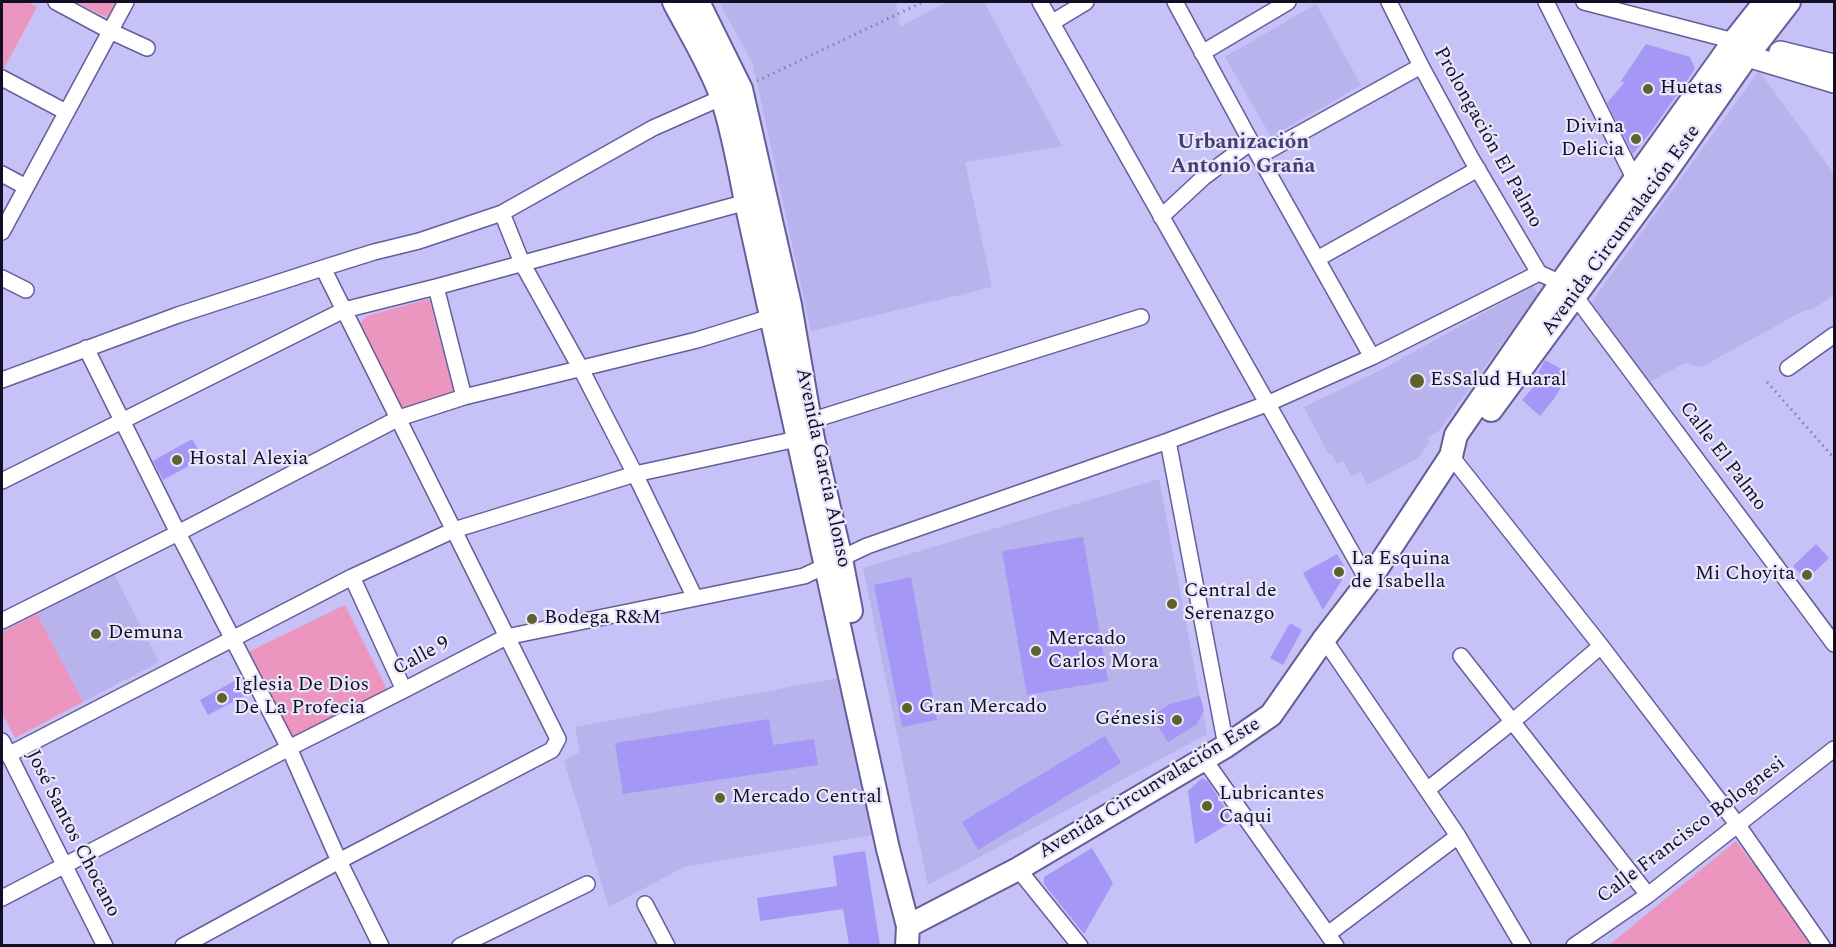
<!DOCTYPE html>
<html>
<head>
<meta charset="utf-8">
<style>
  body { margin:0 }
  #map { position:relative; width:1836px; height:947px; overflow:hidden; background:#c6c1f7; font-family:Spectral,serif }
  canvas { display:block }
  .frame { position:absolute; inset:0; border:3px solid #130e26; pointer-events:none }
</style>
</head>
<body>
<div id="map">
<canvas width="1836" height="947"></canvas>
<div class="frame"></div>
</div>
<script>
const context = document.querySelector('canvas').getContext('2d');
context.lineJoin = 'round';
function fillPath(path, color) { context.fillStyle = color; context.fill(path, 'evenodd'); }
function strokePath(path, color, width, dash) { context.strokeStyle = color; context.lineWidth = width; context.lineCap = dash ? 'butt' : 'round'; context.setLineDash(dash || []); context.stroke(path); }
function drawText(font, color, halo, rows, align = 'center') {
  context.font = font + ' Spectral,serif'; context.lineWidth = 4.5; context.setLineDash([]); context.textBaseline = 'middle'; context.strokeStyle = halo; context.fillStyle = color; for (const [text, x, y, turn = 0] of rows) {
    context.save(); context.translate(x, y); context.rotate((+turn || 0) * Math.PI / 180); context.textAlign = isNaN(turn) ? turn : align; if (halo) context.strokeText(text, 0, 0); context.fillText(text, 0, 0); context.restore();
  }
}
const built = new Path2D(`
  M719,2h177l4,25 47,-25h37l78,144 -97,16 27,125 -181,44 -58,-267z
  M1316,4l45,81 -90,52 -46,-80z
  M1759,71l75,103v121l-21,14 -10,2 -102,56 -16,-4 -38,20 -57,-79z
  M1533,286l5,8 -100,138 -11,6 3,4 -12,16 -51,27 -6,-13 -10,4 -8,-15 -6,3 -5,-10 -3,1 -25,-48 75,-36z
  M1159,479l48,255 -279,151 -65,-317z
  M114,574l45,88 -76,40 -46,-88z
  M838,678l35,157 -189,32 -75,40 -45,-146 16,-9 -5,-25z`);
const green = new Path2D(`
  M2,2h26l9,5 -34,63 -1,-1z
  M76,2h40l-8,16z
  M429,299l25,94 -51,19 -45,-87 9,-9z
  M345,605l45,90 -98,48 -44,-91z
  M37,614l46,88 -68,36 -13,-25v-81z
  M1736,841l79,104 -207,1z`);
const building = new Path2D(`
  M1646,44l44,13 5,12 -43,61 -19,24 -26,-51 17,-20 -3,-2z
  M1545,360l24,13 -15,26 -14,17 -18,-16 21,-24 -5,-3z
  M192,439l11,19 -40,22 -10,-19z
  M1083,537l25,144 -81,14 -25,-144z
  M1816,544l13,14 -23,22 -13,-14z
  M1337,554l7,12 -2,14 -19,30 -20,-37z
  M911,577l26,143 -35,7 -28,-142z
  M1290,623l12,7 -19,35 -13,-7z
  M236,680l8,16 -36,19 -8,-15z
  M1200,696l4,14 -7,14 -29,18 -17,-26 19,-12z
  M769,719l4,26 41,-6 4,26 -195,29 -8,-51z
  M1105,736l16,27 -143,87 -16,-28z
  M1202,778l6,3 25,40 -38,23 -7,-53z
  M1092,848l21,35 -29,51 -40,-50v-7z
  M865,851l15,94h-31l-6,-36 -83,12 -3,-23 80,-12 -4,-30z`);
const path = new Path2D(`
  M757,81l166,-79
  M1767,382l67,76`);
const street = new Path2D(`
  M56,2l54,29 37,17
  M1040,2l328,579
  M1175,2l76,140 121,215
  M1389,2l32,64 50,92 68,115 22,10 14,13 259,348
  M1546,2l91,182
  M1584,2l150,39
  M1053,22l33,-20
  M1202,53l86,-51
  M2,78l64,34
  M1259,156l162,-90
  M2,174l24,13
  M502,213l20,50 59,106 54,105 60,124
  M1161,217l43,-40 47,-35
  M2,232l124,-230
  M1317,259l161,-90
  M2,278l24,12
  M436,287l28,110
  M86,348l92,185 111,215 50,113 42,85
  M1788,368l46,-33
  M2,380l176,-65 145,-47 51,-16 45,-11 83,-28 151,-85 77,-34
  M810,421l331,-104
  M1168,441l58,305
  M1451,456l150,190 136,178 85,122
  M2,481l342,-171 92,-23 318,-87
  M352,577l52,113
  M2,621l176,-88 221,-115 65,-21 233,-57 74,-23 7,-4
  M1324,639l103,151 31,46 65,110
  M1461,656l187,239
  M2,741l103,205
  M8,755l344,-178 102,-47 181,-56 162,-35
  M1204,759l132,187
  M1427,790l85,-68 89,-76
  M1018,869l62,77
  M2,898l287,-150 115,-58 102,-53 298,-61 63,-30 301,-105 101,-38 103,-46 167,-84
  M645,904l22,42
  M1328,934l130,-98
  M183,946l156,-85 213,-111 6,-11 -235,-471
  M460,946l127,-62
  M1574,946l74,-51 186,-146`);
const secondary = new Path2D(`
  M1736,44l11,12 87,26
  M1780,52l54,13`);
const primary = new Path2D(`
  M674,2c16,31 36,62 48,96 11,33 17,69 24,104l142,647 20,77 -1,20
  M698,2l43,87 49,216 23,134 28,120 10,52
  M1491,410l170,-231 86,-123 42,-54
  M908,926l110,-57 208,-123 45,-31 53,-76 44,-57 83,-126 5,-21 105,-152 173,-242 31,-39`);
const markers = [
  [1648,89,6,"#61612e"],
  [1636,139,6,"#61612e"],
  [1417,381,8,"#61612e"],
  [177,460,6,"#61612e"],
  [1339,572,6,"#61612e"],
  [1807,575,6,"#61612e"],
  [1172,604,6,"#61612e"],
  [532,619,6,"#61612e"],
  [96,634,6,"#61612e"],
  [1036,651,6,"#61612e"],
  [222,698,6,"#61612e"],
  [907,708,6,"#61612e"],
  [1177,720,6,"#61612e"],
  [720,798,6,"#61612e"],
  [1207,806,6,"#61612e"]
];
const poiNames = [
  ["Huetas",1660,89],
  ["Divina",1624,128,"right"],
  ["Delicia",1624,151,"right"],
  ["EsSalud Huaral",1430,381],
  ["Hostal Alexia",189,460],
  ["La Esquina",1351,560],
  ["de Isabella",1351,583],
  ["Mi Choyita",1795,575,"right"],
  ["Central de",1184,592],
  ["Serenazgo",1184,615],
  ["Bodega R&M",544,619],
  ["Demuna",108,634],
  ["Mercado",1048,640],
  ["Carlos Mora",1048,663],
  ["Iglesia De Dios",234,686],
  ["De La Profecia",234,709],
  ["Gran Mercado",919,708],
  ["Génesis",1165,720,"right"],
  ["Lubricantes",1219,795],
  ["Caqui",1219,818],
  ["Mercado Central",732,798]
];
const streetNames = [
  ["Prolongación El Palmo",1487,138,61],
  ["Avenida Circunvalación Este",1622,231,-54],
  ["Calle El Palmo",1722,457,53],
  ["Avenida Garcia Alonso",822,468,78],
  ["Calle 9",422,657,-28],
  ["Avenida Circunvalación Este",1150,789,-31],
  ["Calle Francisco Bolognesi",1692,831,-37],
  ["José Santos Chocano",72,834,63]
];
const neighbourhoodNames = [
  ["Urbanización",1243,144],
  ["Antonio Graña",1243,168]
];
fillPath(built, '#b8b2ed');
fillPath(green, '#eb95bf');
fillPath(building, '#a597f6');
strokePath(street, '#665d9a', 18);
strokePath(secondary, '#665d9a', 24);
strokePath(primary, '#665d9a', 26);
strokePath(path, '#8580ab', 3, [1.5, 4.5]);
strokePath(street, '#fff', 15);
strokePath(secondary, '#fff', 21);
strokePath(primary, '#fff', 22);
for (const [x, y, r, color] of markers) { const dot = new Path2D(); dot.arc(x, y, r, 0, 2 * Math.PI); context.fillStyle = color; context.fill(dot); strokePath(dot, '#e8e6fb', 2); }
drawText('20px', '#130e26', '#e8e6fb', poiNames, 'left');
drawText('20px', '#130e26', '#e8e6fb', streetNames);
drawText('bold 21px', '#453c75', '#e8e6fb', neighbourhoodNames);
</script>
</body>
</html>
